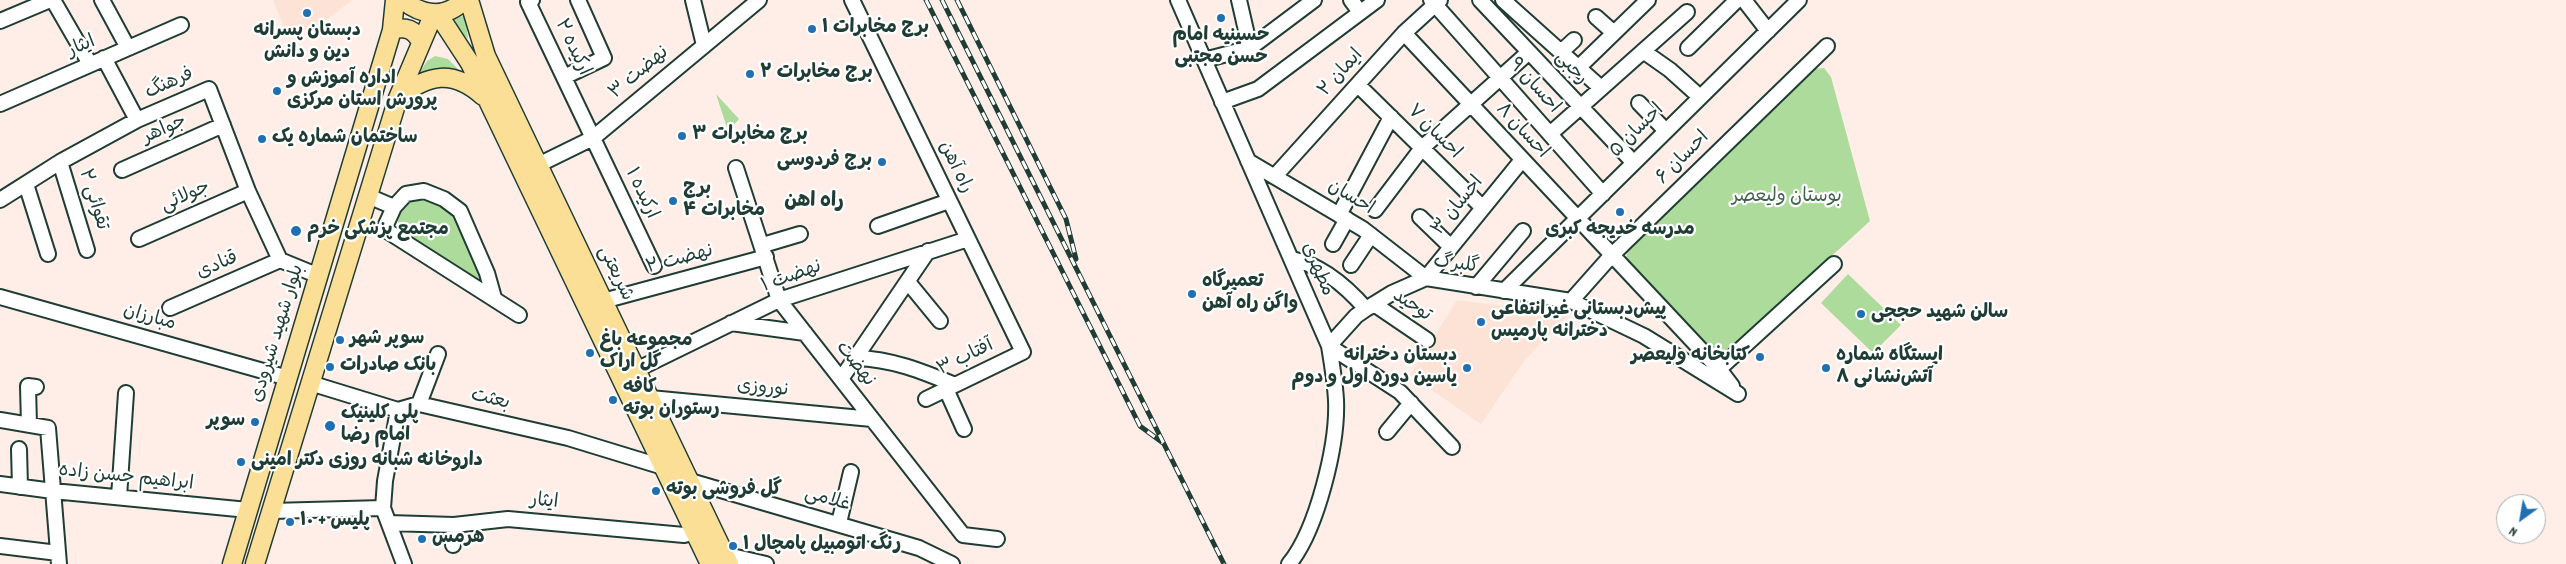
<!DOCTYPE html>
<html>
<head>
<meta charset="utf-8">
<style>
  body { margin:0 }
  #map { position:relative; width:2566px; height:564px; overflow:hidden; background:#feeee7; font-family:Dekko,sans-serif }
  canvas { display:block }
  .north { position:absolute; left:2496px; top:494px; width:50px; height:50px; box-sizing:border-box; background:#fff; border:1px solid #a5b1ae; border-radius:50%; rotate:212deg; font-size:14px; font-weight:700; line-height:20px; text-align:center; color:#1f3d34 }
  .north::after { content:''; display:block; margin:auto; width:18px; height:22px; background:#1f6fb2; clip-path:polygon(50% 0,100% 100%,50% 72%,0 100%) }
</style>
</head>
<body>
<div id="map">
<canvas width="2566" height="564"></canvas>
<div class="north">N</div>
</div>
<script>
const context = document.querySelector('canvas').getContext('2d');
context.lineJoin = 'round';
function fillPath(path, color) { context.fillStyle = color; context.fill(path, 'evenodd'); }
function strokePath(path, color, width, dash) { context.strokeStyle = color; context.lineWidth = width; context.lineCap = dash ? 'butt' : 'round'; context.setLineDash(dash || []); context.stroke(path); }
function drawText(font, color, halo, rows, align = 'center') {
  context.font = font + ' Dekko,"Playpen Sans Arabic",sans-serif'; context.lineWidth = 4.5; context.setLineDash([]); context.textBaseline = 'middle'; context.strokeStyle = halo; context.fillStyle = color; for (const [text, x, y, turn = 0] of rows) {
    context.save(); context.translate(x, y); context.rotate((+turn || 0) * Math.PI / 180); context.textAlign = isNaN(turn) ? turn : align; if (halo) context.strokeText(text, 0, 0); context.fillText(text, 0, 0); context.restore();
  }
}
const built = new Path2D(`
  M273,0h79l-33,26 -32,8z
  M1457,300l111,15 -44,46 -43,63 -71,-49z`);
const green = new Path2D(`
  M465,15l3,24 -18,-18z
  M435,56l13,3 13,13 -23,-2 -20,5 9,-14z
  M1824,68l7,9 39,144 -150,137 -94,-99 1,-6 186,-184z
  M716,94l23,25 -11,12z
  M425,196l15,6 15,14 33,74 -91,-58 2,-19 10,-15z
  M1848,274l53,51 -28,28 -52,-50z`);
const minor = new Path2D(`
  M53,0l37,64
  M102,0l26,48
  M532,0l-4,2 126,264
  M693,0l11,45
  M852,0l171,352 -97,47
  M1178,0l151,346c3,18 6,36 7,54 2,44 -19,130 -47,164
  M1239,0l11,48
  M1351,0l9,12
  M1431,0l172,194
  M1480,0l154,163
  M1503,0l98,88
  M1744,0l24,31
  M1596,17l18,16
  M0,21l50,-21
  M1404,33l315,336 13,17
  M1688,48l49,-48
  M1643,51l27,19 30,27
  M1561,52l13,-12
  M104,58l33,62
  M1204,60l46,-12 64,-48
  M1579,67l69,-67
  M564,77l40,-19 -26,-58
  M1358,85l124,122
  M1222,102l36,-13 119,-89
  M1639,103l27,28
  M0,104l181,-79
  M1550,134l137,-122
  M1248,161l115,68 63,49 96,-118
  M60,162l27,88
  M538,165l55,-27 166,-138
  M736,168l43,132 184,235 34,4
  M122,170l101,-45
  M1275,176l129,-143 36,-33
  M26,184l22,70
  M368,196l26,11
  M0,200l60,-38 77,-42 72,-31 39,102 32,69 39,16
  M1375,210l47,-62 107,-96
  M1339,215l52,-98
  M1420,217l31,30
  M878,226l71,-25
  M139,239l109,-48
  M1333,244l14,-25
  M763,245l37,-11
  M1292,259c30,6 54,27 74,50
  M1351,265l20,-30
  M908,282l32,39
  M1476,287l47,-56
  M1504,291l295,-291
  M0,297l288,81
  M494,298l-7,-25 -27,-62 -16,-12 -20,-8 -18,3 -12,13 -10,22 135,86
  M603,301l163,-44
  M1571,301l40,-45 216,-210
  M1374,304l53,36
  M170,308l110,-48
  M731,323l74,10
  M856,358c36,1 66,13 99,27
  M1719,369l115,-105
  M636,370l143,-70 189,-61
  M841,379l87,-128
  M310,383l88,27 21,-6 149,34 95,29
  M946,389l18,40
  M650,398l222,21
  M419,404l19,-50
  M398,410l-13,71 -2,27 21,56
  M0,420l48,8 11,136
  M29,425l-1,-39 8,1
  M1387,432l24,-29
  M1452,447l-52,-55 -71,-46 27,-30 10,-7 26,-16 34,-15 145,23 73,35 94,58
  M19,449l1,38
  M690,481l229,67 33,16
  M0,484l53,7 195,19
  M119,497l7,-104
  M271,511l112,-3
  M389,523l65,2 54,-6 176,16 11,-3
  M839,523l12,-51
  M453,545l1,-20
  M0,546l58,7
  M726,558l10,-1 30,7`);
const major = new Path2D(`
  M403,0c19,16 43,19 61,0
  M469,0l17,56 243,508
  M438,14l32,49 240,501
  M392,30c14,-4 22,-1 29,12
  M398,98c30,-24 55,-29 85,-2
  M232,564l160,-534 3,-30
  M255,564l143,-466 36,-85`);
const rail = new Path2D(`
  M926,0l214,426 23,17
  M942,0l282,564
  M957,0l109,219 10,40`);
const markers = [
  [307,13,5,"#1f6fb2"],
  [1221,18,5,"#1f6fb2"],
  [812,29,5,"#1f6fb2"],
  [750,74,5,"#1f6fb2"],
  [277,91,5,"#1f6fb2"],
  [682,136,5,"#1f6fb2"],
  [262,139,5,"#1f6fb2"],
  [882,162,5,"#1f6fb2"],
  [673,201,5,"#1f6fb2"],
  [1620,212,5,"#1f6fb2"],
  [296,231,6,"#1f6fb2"],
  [1192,294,5,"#1f6fb2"],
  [1861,314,5,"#1f6fb2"],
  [1481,322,5,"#1f6fb2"],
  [340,340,5,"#1f6fb2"],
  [590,353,5,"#1f6fb2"],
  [1760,357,5,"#1f6fb2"],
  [330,367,5,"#1f6fb2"],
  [1467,368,5,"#1f6fb2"],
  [1826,368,5,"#1f6fb2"],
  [613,400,5,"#1f6fb2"],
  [255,422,5,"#1f6fb2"],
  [330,426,6,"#1f6fb2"],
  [241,462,5,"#1f6fb2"],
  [656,491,5,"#1f6fb2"],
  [290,522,5,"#1f6fb2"],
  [422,539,5,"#1f6fb2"],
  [733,546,5,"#1f6fb2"]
];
const poiNames = [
  ["برج مخابرات ۱",822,29],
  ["دبستان پسرانه",307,32,"center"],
  ["دین و دانش",307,54,"center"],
  ["حسینیه امام",1221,37,"center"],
  ["حسن مجتبی",1221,59,"center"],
  ["برج مخابرات ۲",760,74],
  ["اداره آموزش و",287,80],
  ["پرورش استان مرکزی",287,102],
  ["برج مخابرات ۳",692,136],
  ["ساختمان شماره یک",272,139],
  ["برج فردوسی",872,162,"right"],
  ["برج",683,190],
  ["مخابرات ۴",683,212],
  ["مجتمع پزشکی خرم",307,231],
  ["مدرسه خدیجه کبری",1620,231,"center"],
  ["تعمیرگاه",1202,283],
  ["واگن راه آهن",1202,305],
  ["پیش‌دبستانی غیرانتفاعی",1491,311],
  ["دخترانه پارمیس",1491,333],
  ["سالن شهید حججی",1871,314],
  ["سوپر شهر",350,340],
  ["مجموعه باغ",600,342],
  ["گل اراک",600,364],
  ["دبستان دخترانه",1457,357,"right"],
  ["یاسین دوره اول و دوم",1457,379,"right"],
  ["کتابخانه ولیعصر",1750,357,"right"],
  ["ایستگاه شماره",1836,357],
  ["۸ آتش‌نشانی",1836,379],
  ["بانک صادرات",340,367],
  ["کافه",623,389],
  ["رستوران بوته",623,411],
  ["پلی کلینیک",341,415],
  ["امام رضا",341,437],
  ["سوپر",245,422,"right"],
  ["داروخانه شبانه روزی دکتر امینی",251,462],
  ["گل فروشی بوته",666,491],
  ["پلیس + ۱۰",300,522],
  ["هرمس",432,539],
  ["رنگ اتومبیل پامچال ۱",743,546]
];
const streetNames = [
  ["ایثار",82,48,-23],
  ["ارکیده ۲",571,48,65],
  ["رجبی",1570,69,47],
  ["نهضت ۳",640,74,-40],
  ["ایمان ۲",1342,74,-48],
  ["فرهنگ",170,85,-24],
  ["احسان ۹",1533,87,48],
  ["جواهر",165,131,-24],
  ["احسان ۸",1521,132,47],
  ["احسان ۵",1638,132,-45],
  ["احسان ۷",1433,133,45],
  ["احسان ۶",1684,159,-45],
  ["راه آهن",954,168,64],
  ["ارکیده ۱",640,194,65],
  ["جولائی",186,198,-24],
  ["احسان",1350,199,31],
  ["تقوائی ۲",92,200,73],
  ["احسان ۳",1459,207,-51],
  ["نهضت ۲",680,261,-15],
  ["گلبرگ",1456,266,7],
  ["قنادی",218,267,-23],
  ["مطهری",1316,270,67],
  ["شریعتی",614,274,64],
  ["نهضت ۱",792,278,-20],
  ["توحید",1411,307,34],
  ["مبارزان",149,319,16],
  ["بلوار شهید شیرودی",279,334,-73],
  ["آفتاب ۳",966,359,-26],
  ["نهضت",854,365,52],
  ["نوروزی",763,390,5],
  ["بعثت",490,401,13],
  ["ابراهیم حسن زاده",126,479,6],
  ["غلامی",827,501,16],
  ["ایثار",544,503,5]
];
const parkNames = [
  ["بوستان ولیعصر",1787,198]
];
const neighbourhoodNames = [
  ["راه اهن",814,203]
];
fillPath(built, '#fde2d6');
fillPath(green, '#addb9b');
strokePath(minor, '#1f3d34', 18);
strokePath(major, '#1f3d34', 21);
strokePath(minor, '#fff', 14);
strokePath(major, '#fbdf96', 18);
strokePath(rail, '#1f3d34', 5);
strokePath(rail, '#fff', 3, [9]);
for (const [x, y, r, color] of markers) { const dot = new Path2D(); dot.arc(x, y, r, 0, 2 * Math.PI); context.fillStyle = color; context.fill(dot); strokePath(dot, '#fff', 2); }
drawText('bold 19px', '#1f3d34', '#fff', poiNames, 'left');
drawText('19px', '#1f3d34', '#fff', streetNames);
drawText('19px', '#42644e', '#fff', parkNames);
drawText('bold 20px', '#1f3d34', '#fff', neighbourhoodNames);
</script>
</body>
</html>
